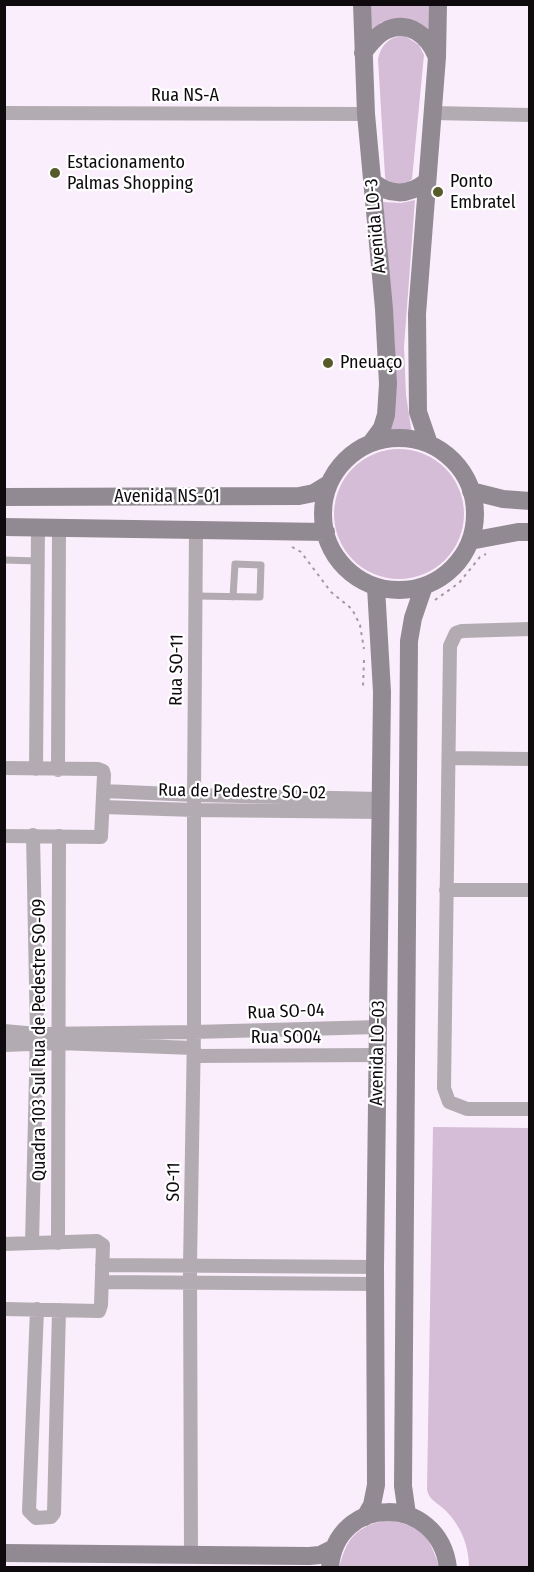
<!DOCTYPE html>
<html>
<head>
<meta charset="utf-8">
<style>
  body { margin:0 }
  #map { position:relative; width:534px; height:1572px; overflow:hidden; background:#fbeefc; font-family:"Fira Sans Condensed",sans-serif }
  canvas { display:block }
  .frame { position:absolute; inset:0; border:6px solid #0e0a0e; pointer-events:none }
</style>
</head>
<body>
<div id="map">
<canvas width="534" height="1572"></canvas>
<div class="frame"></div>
</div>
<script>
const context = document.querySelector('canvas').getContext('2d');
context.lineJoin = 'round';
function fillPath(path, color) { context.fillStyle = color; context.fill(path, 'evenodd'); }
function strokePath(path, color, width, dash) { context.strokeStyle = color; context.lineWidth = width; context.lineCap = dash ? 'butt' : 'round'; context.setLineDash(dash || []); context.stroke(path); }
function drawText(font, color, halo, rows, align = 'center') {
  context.font = font + ' "Fira Sans Condensed",sans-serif'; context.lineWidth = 4.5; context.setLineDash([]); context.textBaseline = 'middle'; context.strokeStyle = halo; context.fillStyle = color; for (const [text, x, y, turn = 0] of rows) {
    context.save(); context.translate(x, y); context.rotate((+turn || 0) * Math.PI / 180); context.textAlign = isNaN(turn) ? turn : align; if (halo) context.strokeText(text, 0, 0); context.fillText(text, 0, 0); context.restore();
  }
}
const green = new Path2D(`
  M371,5h61l-1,26 -13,-9h-36l-12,8z
  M405,36l14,9 5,10 -12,124 -10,8 -16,-7 -1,-4 -7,-117c3,-15 12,-23 27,-23z
  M415,200l-11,147 2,48 6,39 -23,-1 6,-87 -12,-144 18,1z
  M334 514a65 65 0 1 1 130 0a65 65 0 1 1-130 0Z
  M433,1127l96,1v439h-60c0,-21 -8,-41 -23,-56 -8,-8 -17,-11 -19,-21z
  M387,1520c38,7 40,13 53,48h-101c8,-31 17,-41 48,-48z`);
const path = new Path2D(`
  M292,547l9,5 30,40 21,17 8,16 4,24
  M435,600l24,-17 21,-26 6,-3
  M364,660l-1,27h3`);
const lane = new Path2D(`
  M4,560l34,1
  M196,596l61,1h3l1,-32 -26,-1 -2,33`);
const street = new Path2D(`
  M4,113l362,1
  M432,113l98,2
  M530,629l-68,2 -6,2 -6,13 -6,442 5,14 18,7h63
  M449,758l81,1
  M4,768l94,1 5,2 1,4 -3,62 -97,-1
  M36,769l2,-242
  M58,770l1,-243
  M104,791l90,4 187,4
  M103,807l91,3 187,2
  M446,890h84
  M4,1031l33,3 157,-2 184,-5
  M4,1045l54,-2 136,5
  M194,1056l184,-1
  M32,1243l5,-209 -4,-199
  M58,1243l1,-407
  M4,1244l93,-3 6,4 -2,60 -2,6 -95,-2
  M102,1265l273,2
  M102,1282l273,2
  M37,1309l-8,202 7,7 15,-1 3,-4 5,-203
  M191,1554l-1,-289 4,-233v-237l2,-266`);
const secondary = new Path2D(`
  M362,4l4,110 18,195 4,75 -2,31 -4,13 -11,15
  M363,53c6,-8 14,-19 24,-23 22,-10 41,6 49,25
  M372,181c17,15 36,15 54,1
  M323 514a76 76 0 1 1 152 0a76 76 0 1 1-152 0Z
  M429,444l-11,-32 -1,-98 20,-257 1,-53
  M471,491l32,8 27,2
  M4,497l295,-1 15,-3 13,-8
  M4,527l322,5
  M470,541l48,-9h12
  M407,1514l-4,-28 6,-845 4,-23 11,-32
  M365,1517l7,-12 4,-20 -1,-218 7,-575 -6,-105
  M4,1553l305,3 11,-1 14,-7
  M330,1568c5,-74 109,-75 118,0`);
const markers = [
  [55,173,6,"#565b29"],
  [438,192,6,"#565b29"],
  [328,363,6,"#565b29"]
];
const streetNames = [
  ["Rua NS-A",185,96],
  ["Avenida LO-3",376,226,-95],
  ["Avenida NS-01",167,497],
  ["Rua SO-11",177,670,-89],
  ["Rua de Pedestre SO-02",242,792,1],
  ["Rua SO-04",286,1012,-2],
  ["Rua SO04",286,1038],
  ["Quadra 103 Sul Rua de Pedestre SO-09",40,1040,-90],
  ["Avenida LO-03",378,1053,-89],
  ["SO-11",174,1182,-89]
];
const poiNames = [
  ["Estacionamento",67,163],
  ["Palmas Shopping",67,184],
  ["Ponto",450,182],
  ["Embratel",450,203],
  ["Pneuaço",340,363]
];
fillPath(green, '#d5bcd7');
strokePath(path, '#a298a2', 2, [3, 4.5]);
strokePath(lane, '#b2acb2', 7);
strokePath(street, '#b2acb2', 14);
strokePath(secondary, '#928a93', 18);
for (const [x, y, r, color] of markers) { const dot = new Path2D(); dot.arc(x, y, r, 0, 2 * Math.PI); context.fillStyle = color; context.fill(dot); strokePath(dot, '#fff', 2); }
drawText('18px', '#0e0a0e', '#fff', streetNames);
drawText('18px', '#0e0a0e', '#fff', poiNames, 'left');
</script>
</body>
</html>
